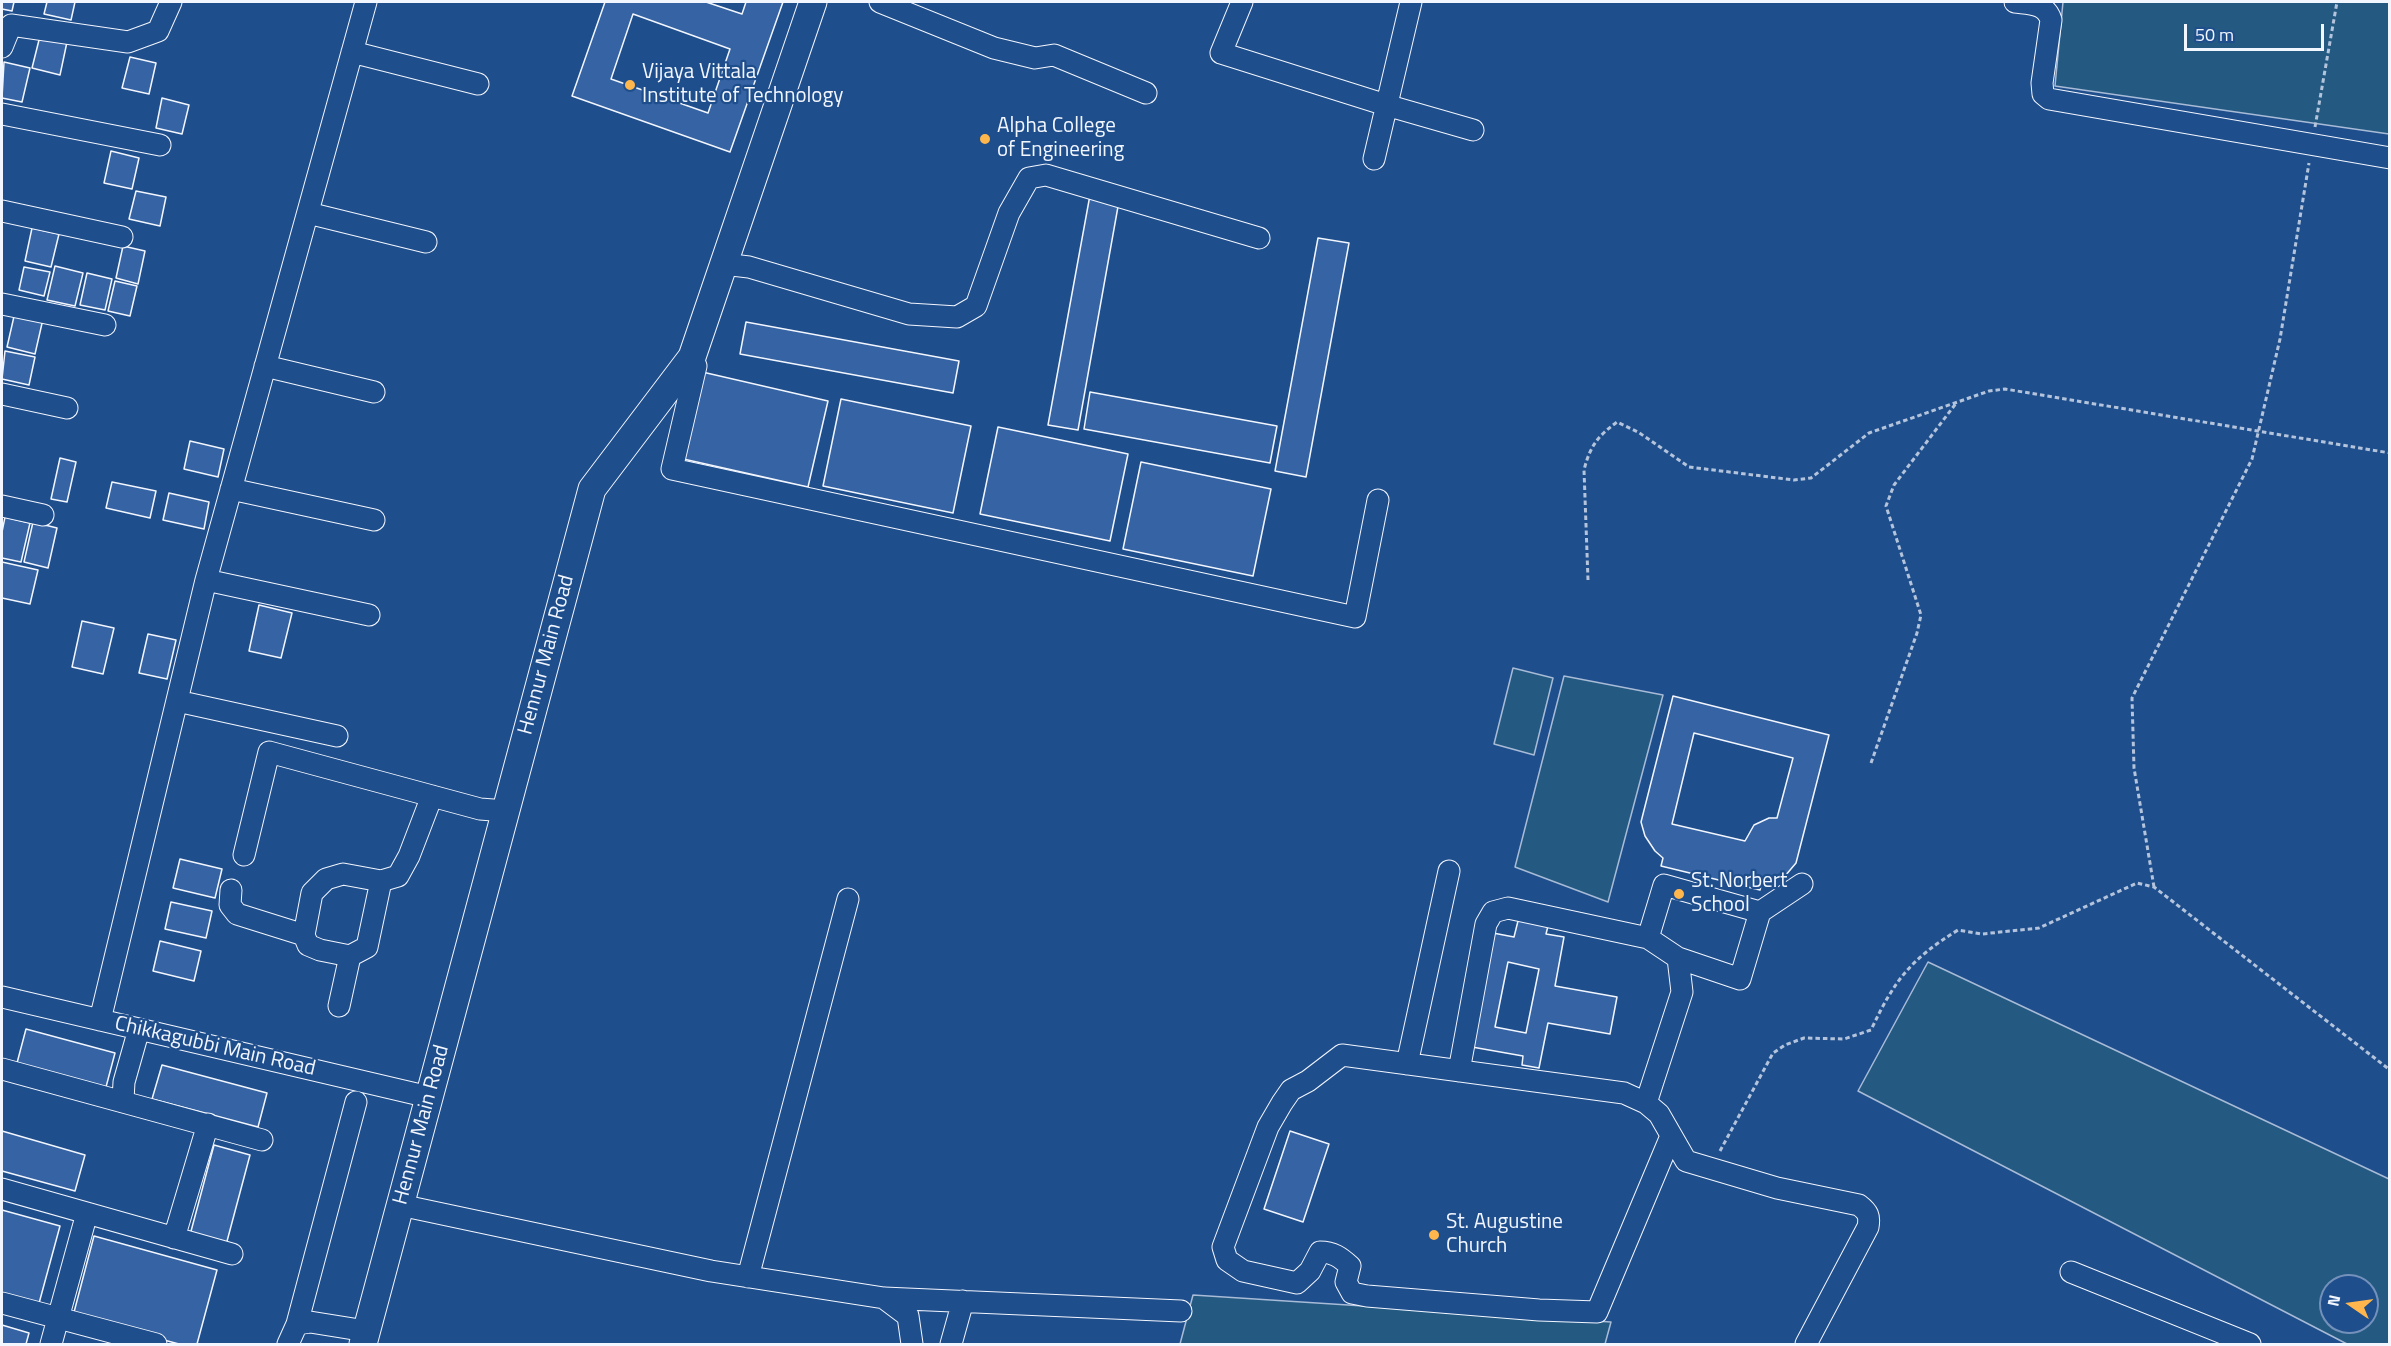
<!DOCTYPE html>
<html>
<head>
<meta charset="utf-8">
<style>
  body { margin:0 }
  #map { position:relative; width:2391px; height:1346px; overflow:hidden; background:#1f4e8c; font-family:"Titillium Web",sans-serif }
  canvas { display:block }
  .frame { position:absolute; inset:0; border:3px solid #f2f6ff; pointer-events:none }
  .north { position:absolute; left:2319px; top:1274px; width:60px; height:60px; box-sizing:border-box; background:#1f4e8c; border:2px solid #7391ba; border-radius:50%; rotate:283deg; font-size:16px; font-weight:700; line-height:24px; text-align:center; color:#f2f6ff }
  .north::after { content:''; display:block; margin:auto; width:21px; height:27px; background:#ffb74d; clip-path:polygon(50% 0,100% 100%,50% 72%,0 100%) }
  .scale { position:absolute; left:2184px; top:24px; width:140px; height:27px; box-sizing:border-box; border:3px solid #f2f6ff; border-top:0; padding-left:8px; font-size:18px; line-height:21px; white-space:nowrap; color:#f2f6ff; -webkit-text-stroke:4px #1f4e8c; paint-order:stroke }
</style>
</head>
<body>
<div id="map">
<canvas width="2391" height="1346"></canvas>
<div class="frame"></div>
<div class="north">N</div>
<div class="scale">50 m</div>
</div>
<script>
const context = document.querySelector('canvas').getContext('2d');
context.lineJoin = 'round';
function fillPath(path, color) { context.fillStyle = color; context.fill(path, 'evenodd'); }
function strokePath(path, color, width, dash) { context.strokeStyle = color; context.lineWidth = width; context.lineCap = dash ? 'butt' : 'round'; context.setLineDash(dash || []); context.stroke(path); }
function drawText(font, color, halo, rows, align = 'center') {
  context.font = font + ' "Titillium Web",sans-serif'; context.lineWidth = 4.5; context.setLineDash([]); context.textBaseline = 'middle'; context.strokeStyle = halo; context.fillStyle = color; for (const [text, x, y, turn = 0] of rows) {
    context.save(); context.translate(x, y); context.rotate((+turn || 0) * Math.PI / 180); context.textAlign = isNaN(turn) ? turn : align; if (halo) context.strokeText(text, 0, 0); context.fillText(text, 0, 0); context.restore();
  }
}
const green = new Path2D(`
  M2063,2h326v132l-334,-48z
  M1513,668l40,10 -19,77 -40,-11z
  M1564,676l99,19 -55,207 -93,-35z
  M1928,962l461,217v165h-42l-489,-253zM2331,1286h36v36h-36z
  M1193,1295l418,27 -6,22h-425z`);
const building = new Path2D(`
  M2,2h12l-2,9 -10,-2z
  M47,2h28l-4,18 -27,-6z
  M605,2h101l36,12 4,-12h37l-53,150 -158,-56zM633,14l97,35 -22,64 -97,-34z
  M40,36l27,6 -7,33 -28,-7z
  M130,57l26,6 -7,31 -27,-6z
  M4,62l26,6 -8,34 -20,-4z
  M162,98l27,7 -7,29 -26,-6z
  M111,151l28,7 -7,31 -28,-6z
  M136,191l30,6 -6,29 -31,-7z
  M1090,195l29,6 -41,229 -30,-5z
  M32,228l27,6 -8,33 -26,-6z
  M1318,238l31,5 -43,234 -31,-6z
  M123,246l22,5 -7,33 -22,-6z
  M55,266l28,7 -8,33 -28,-6z
  M24,267l26,5 -6,24 -25,-6z
  M87,273l25,6 -7,31 -25,-5z
  M115,281l22,5 -7,30 -22,-5z
  M15,312l28,7 -8,35 -28,-7z
  M746,322l213,39 -6,32 -213,-39z
  M5,351l30,6 -6,28 -27,-6z
  M698,371l130,30 -20,86 -129,-29z
  M1090,392l187,34 -7,37 -186,-34z
  M841,399l130,27 -18,87 -130,-27z
  M998,427l130,27 -18,87 -130,-27z
  M190,441l34,8 -6,28 -34,-8z
  M60,458l16,4 -9,40 -16,-3z
  M1141,462l130,27 -18,87 -130,-27z
  M112,482l44,9 -6,27 -44,-10z
  M169,493l40,9 -5,27 -41,-9z
  M5,517l25,6 -9,39 -19,-4v-26z
  M33,522l24,6 -9,40 -24,-6z
  M2,562l36,8 -8,34 -28,-6z
  M259,605l33,8 -11,45 -32,-7z
  M82,621l32,7 -11,46 -31,-7z
  M148,634l28,6 -9,39 -28,-6z
  M1673,696l156,39 -33,128 -11,13 -15,6h-8l-2,8 -99,-24 2,-8 -8,-7 -10,-15 -4,-14zM1694,733l99,25 -16,60h-8l-15,7 -9,16 -73,-17z
  M180,859l42,10 -7,29 -42,-10z
  M171,902l41,9 -6,27 -41,-9z
  M1519,917l30,5 -3,12 18,3 -9,49 62,11 -7,37 -62,-11 -9,45 -17,-3 1,-9 -51,-9 21,-114 21,4zM1508,962l31,7 -13,64 -31,-6z
  M160,941l41,10 -7,30 -41,-10z
  M26,1029l89,24 -9,34 -89,-24z
  M162,1065l105,28 -9,34 -106,-28z
  M2,1131l83,24 -10,36 -73,-20z
  M1290,1131l39,13 -26,78 -39,-13z
  M214,1145l36,10 -24,90 -36,-10z
  M2,1210l58,16 -22,81 -36,-10z
  M94,1236l123,34 -20,74h-18l-106,-28z
  M2,1325l27,8 -3,11h-24z`);
const path = new Path2D(`
  M2315,127l22,-125
  M1588,580l-4,-110c6,-24 14,-34 33,-48l21,10 51,35 105,13 17,-2 58,-45 120,-42 16,-2 385,64
  M1871,763l46,-130 4,-18 -35,-109 8,-21 63,-83
  M2154,887l-20,-119 -2,-70 120,-239 28,-120 29,-176
  M1720,1151l53,-98 12,-8 19,-7 40,1 27,-9c24,-51 40,-71 87,-100l24,4 57,-6 98,-45 17,4 236,183`);
const minor = new Path2D(`
  M880,2l114,46 41,10 19,-3 92,38
  M1242,2l-21,51 165,52 87,25
  M2015,2c15,2 31,1 36,18l-9,63 1,11 6,5 341,59
  M2,47l9,-22 117,17 30,-11 13,-29
  M352,52l126,32
  M2,114l158,31
  M1374,159l37,-157
  M2,211l120,26
  M308,213l118,29
  M723,264l26,3 160,47 48,3 19,-11 33,-93 20,-35 17,-3 213,63
  M2,304l103,21
  M692,357l4,9 -24,103 683,148 23,-117
  M265,366l109,26
  M2,394l65,14
  M231,489l143,31
  M2,506l41,9
  M206,580l163,35
  M177,701l160,35
  M244,855l25,-103 211,57 26,2
  M381,881l-14,66 -17,9 -30,-6 -12,-5 -4,-10 8,-42 14,-14 17,-5 38,7 17,-5 11,-20 23,-60
  M231,890l-1,15 7,9 67,21
  M1648,938l16,-53 96,27 42,-28
  M1678,958l62,21 20,-67
  M2,997l427,100
  M339,1006l11,-50
  M100,1020l106,-440 160,-578
  M1407,1064l42,-193
  M2,1069l260,71
  M1459,1071l27,-147 7,-12 15,-4 140,30 30,20 4,34 -36,111
  M123,1100l1,-18 15,-53
  M1671,1136l-74,176 -58,-2 -172,-14 -15,-3 -6,-11 4,-16c-10,-9 -17,-14 -30,-14l-10,19 -13,12 -54,-12 -16,-11 -4,-13 45,-120 14,-24 9,-13 17,-9 34,-26 282,38 22,10 13,11 27,47 91,27 82,17c9,7 11,11 9,22l-62,117
  M2,1189l230,65
  M400,1205l311,66 173,27 297,13
  M174,1238l34,-114
  M2071,1272l179,72
  M748,1277l100,-378
  M884,1298l24,18 4,28
  M2,1303l154,41
  M297,1324l59,-222
  M51,1344l36,-131
  M288,1344l9,-20 13,-2 56,9
  M951,1344l12,-43`);
const major = new Path2D(`
  M363,1344l229,-855 100,-132 121,-355`);
const markers = [
  [630,85,6,"#ffb74d"],
  [985,139,6,"#ffb74d"],
  [1679,894,6,"#ffb74d"],
  [1434,1235,6,"#ffb74d"]
];
const poiNames = [
  ["Vijaya Vittala",642,73],
  ["Institute of Technology",642,97],
  ["Alpha College",997,127],
  ["of Engineering",997,151],
  ["St. Norbert",1691,882],
  ["School",1691,906],
  ["St. Augustine",1446,1223],
  ["Church",1446,1247]
];
const streetNames = [
  ["Hennur Main Road",547,655,-75],
  ["Chikkagubbi Main Road",215,1047,13],
  ["Hennur Main Road",422,1125,-75]
];
fillPath(green, '#245a82');
strokePath(green, '#a8bbd7', 1.5);
fillPath(building, '#3563a3');
strokePath(building, '#f2f6ff', 1.5);
strokePath(minor, '#f2f6ff', 23);
strokePath(major, '#f2f6ff', 29);
strokePath(path, '#b3c4dc', 3, [4.5, 3]);
strokePath(minor, '#1f4e8c', 21);
strokePath(major, '#1f4e8c', 27);
for (const [x, y, r, color] of markers) { const dot = new Path2D(); dot.arc(x, y, r, 0, 2 * Math.PI); context.fillStyle = color; context.fill(dot); strokePath(dot, '#1f4e8c', 2); }
drawText('21px', '#f2f6ff', '#1f4e8c', poiNames, 'left');
drawText('21px', '#f2f6ff', '#1f4e8c', streetNames);
</script>
</body>
</html>
